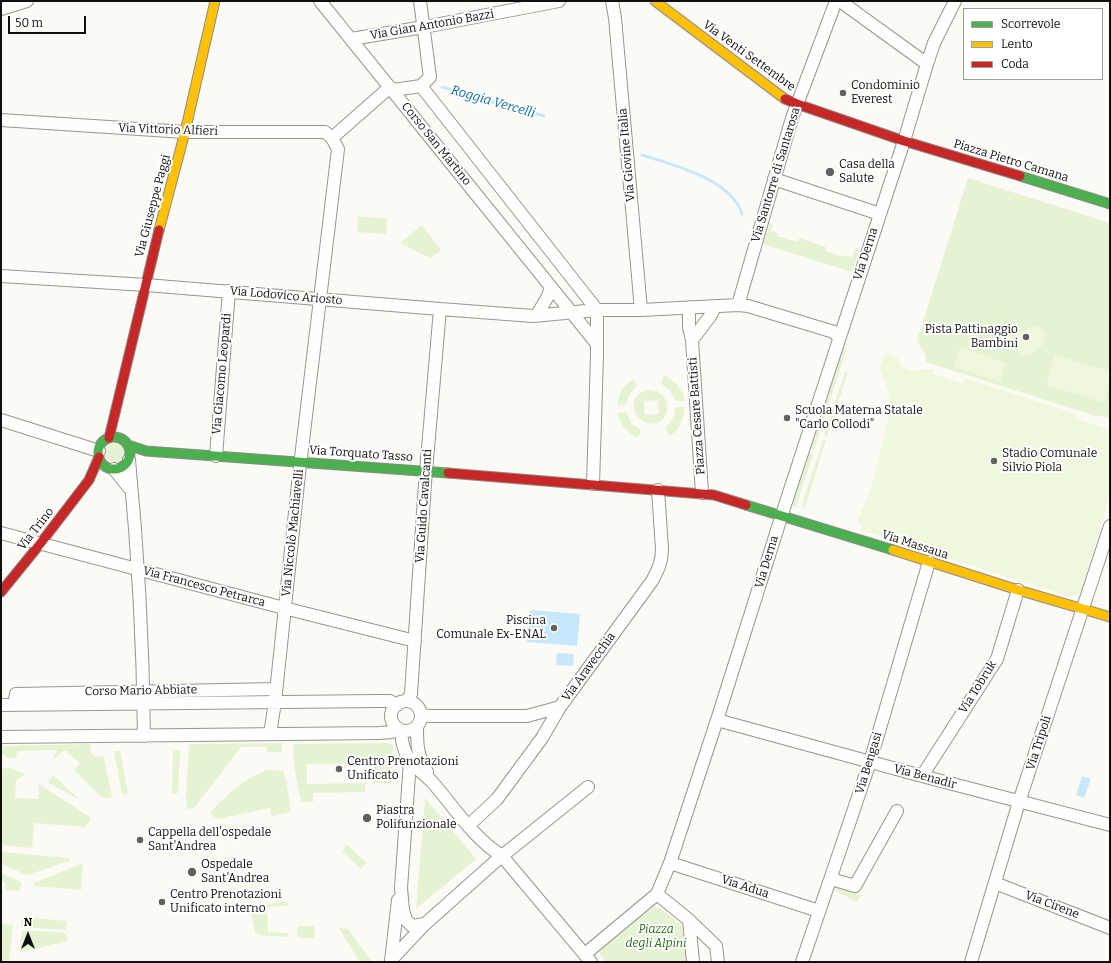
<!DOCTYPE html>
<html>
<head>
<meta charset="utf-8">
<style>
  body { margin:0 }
  #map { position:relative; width:1111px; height:963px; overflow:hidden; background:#fcfaf4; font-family:Bitter,serif }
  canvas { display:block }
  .frame { position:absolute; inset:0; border:2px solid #0f0f0f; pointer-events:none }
  .legend { position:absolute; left:963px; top:8px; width:140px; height:72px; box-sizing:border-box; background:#fff; border:1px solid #9f9f9f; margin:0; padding:5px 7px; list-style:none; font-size:12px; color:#0f0f0f }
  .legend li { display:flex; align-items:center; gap:8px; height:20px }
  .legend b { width:20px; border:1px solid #9f9f9f }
  .north { position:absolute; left:8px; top:915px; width:40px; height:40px; -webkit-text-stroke:3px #fff; paint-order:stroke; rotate:0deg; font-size:11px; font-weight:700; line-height:16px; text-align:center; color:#0f0f0f }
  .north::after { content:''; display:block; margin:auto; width:14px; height:18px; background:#0f0f0f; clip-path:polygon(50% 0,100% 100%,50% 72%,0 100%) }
  .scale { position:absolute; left:8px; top:16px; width:78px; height:18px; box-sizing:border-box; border:2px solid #0f0f0f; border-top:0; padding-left:5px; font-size:12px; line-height:14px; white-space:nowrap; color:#0f0f0f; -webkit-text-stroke:3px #fff; paint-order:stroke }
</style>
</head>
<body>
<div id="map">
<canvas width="1111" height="963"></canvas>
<div class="frame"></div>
<ul class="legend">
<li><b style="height:5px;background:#4caf50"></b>Scorrevole</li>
<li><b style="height:5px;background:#ffc107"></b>Lento</li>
<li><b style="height:5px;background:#c62828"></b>Coda</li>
</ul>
<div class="north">N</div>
<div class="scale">50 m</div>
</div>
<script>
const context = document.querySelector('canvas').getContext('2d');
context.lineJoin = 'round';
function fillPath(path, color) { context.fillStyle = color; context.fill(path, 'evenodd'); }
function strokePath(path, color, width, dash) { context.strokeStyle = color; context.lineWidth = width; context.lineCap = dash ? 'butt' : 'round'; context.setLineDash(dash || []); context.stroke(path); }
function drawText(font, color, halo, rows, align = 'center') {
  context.font = font + ' Bitter,serif'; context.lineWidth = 4; context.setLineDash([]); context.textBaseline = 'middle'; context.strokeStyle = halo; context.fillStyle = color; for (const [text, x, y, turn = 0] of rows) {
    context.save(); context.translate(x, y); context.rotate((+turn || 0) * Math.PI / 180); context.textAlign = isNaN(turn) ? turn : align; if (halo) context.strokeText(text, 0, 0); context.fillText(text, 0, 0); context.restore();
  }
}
const green = new Path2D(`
  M968,178l142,45v196l-10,-4 -1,2 -173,-55 -1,-8 -8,-13z
  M358,216l29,3 -1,15 -29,-2z
  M770,223l3,1 -2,7 7,2 -1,3 21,6 1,-4 27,9 -1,4 19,6 1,-2 7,2 3,-8 4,2 -7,21 -89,-28z
  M422,225l19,25 -11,8 -30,-15z
  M842,346l5,2 -33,102 -5,-2z
  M845,372h3l-21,64 -3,-1z
  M664,375c11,6 19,14 21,26h-9l-6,-11 -9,-6z
  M633,379l4,7 -8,9 -3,10 -9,1 4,-16z
  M647,390c13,-1 25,10 19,24 -14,28 -53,-12 -19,-24zM658,400l1,14 -14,1 -1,-14z
  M684,406c1,13 -4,22 -14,30l-5,-8c6,-5 10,-12 10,-20z
  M626,412l5,11 10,7 -3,8c-12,-7 -17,-12 -21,-25z
  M823,440h3l-22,70 -2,-6z
  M105 453a10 10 0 1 1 20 0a10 10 0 1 1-20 0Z
  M808,452l5,2 -17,53 -5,-1z
  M282,743v9h-15v-5h-26l-47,61 -7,1 -1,-14 3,-50 2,-1z
  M387,743l6,2 -1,38h-19v-20l-66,1v20l58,-1v9l-52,1v9h-12l-7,-36 -1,-22z
  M90,744l1,10 5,3 8,-1 8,42h-7l-5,-2 -26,-26 6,-7 -16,-13 -8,8h-3l4,-8 -39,1 -3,7h-7l-6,-5v-7z
  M114,751h6l8,43h-6z
  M173,751h7l-2,42h-6z
  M7,768l6,1 12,5 -9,7 -1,17 23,1 1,-15 52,34 -5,9 -52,-4 -2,25 -31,-3v-76z
  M266,770l17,1 3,9 5,32 -19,4 -2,-8 -53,11 -7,-6c18,-20 31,-32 56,-43z
  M54,776l23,21 -1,1 -27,-15v-4z
  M425,798l51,61 -60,50z
  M347,845l20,18 -6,6 -19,-18z
  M1,852l69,6v3l-43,14 -26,-11z
  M83,863l-2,27 -47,-4v-3z
  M1,873l20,9 -1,9 -14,-1 -1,-7 -4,-3z
  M837,886l24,9 -4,7 -23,-12z
  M286,901l2,5 -21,1 1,25 20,1v4l-29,-2 -4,-3 -4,-20 2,-5z
  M654,907l6,1 22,18 4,36h-80l-7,-9 2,-3z
  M22,917l45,4 -1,9 -45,-3z
  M1,924l12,1 -4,37h-8z
  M298,926h16l1,13 -18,-2z
  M339,928l9,1 24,33h-12z
  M22,930l44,3 2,8 -48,11z`);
const pitch = new Path2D(`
  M1005,324l6,1 9,7 6,-2 7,-5c22,1 11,34 -13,30l-18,-26v-2z
  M960,347l46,16 -6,19 -46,-15z
  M885,353l12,4c9,23 22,9 37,13l-1,4 30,10 2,-6 111,36 -1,4 35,12v64l-29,99 -10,4 -175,-55 2,-7 -6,-1 -2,5 -30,-9 2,-6 -5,-2 16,-40 18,-75 -2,-16 -10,-22z
  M1055,355l55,16v12l-6,20 -58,-18z`);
const water = new Path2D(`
  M530,610l50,4 -3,32 -50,-4z
  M557,653l17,1 -1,12 -17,-1z
  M1082,776l9,3 -7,19 -8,-3z`);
const stream = new Path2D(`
  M442,87l17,5 6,1 10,5 24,5 7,5 22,3 16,5
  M642,155c31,10 89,24 100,59`);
const street = new Path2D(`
  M320,1l277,343
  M612,1l3,17 26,292
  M840,1l87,63
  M1,9l26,-8
  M351,39l73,-12 135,-26
  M421,86l176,224
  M393,90l28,-4 9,-9 -10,-76
  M1,120l184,12h140l7,6 6,11 -39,325 -24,228 -5,32
  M332,138l58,-51
  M774,179l106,35
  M1,276l145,9 294,24 93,7 64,-6h44l97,-5 10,1 86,26 5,6
  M738,305l54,-187 44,-117
  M689,307v20l3,13 10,153
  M537,315l11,-19 3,-9
  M692,340l19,-25 4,-9
  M1,420l98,31
  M216,456l13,-165
  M129,460c9,91 14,184 15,276
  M114,469l16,20
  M593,484l4,-128v-46
  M1,533l283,75 131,33
  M407,701l4,-7 14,-211 15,-174
  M391 716a15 15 0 1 1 30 0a15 15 0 1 1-30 0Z
  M1,705l377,-4h12l7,4
  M14,705l2,-11 260,-5
  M421,715l9,1h97l33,-9
  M717,720l205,56 188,49
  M417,726c0,20 0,28 10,46
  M401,730c1,11 2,20 8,29 6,9 17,16 24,24 22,25 40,55 69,73l89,106
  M1,737l378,-4 13,-1 4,-5
  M410,761l-9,127 2,22 3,10 6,6 13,-2
  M922,776l75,-117 21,-69
  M468,826l29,-27 45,-61 18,-31 92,-126c6,-11 10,-19 10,-32l-4,-59
  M670,863l149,48
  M831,879l24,7 42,-75
  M995,883l115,45
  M657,894l32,26 27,26 2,16
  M689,920l4,42
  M585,954l72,-60 13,-31 47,-143 68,-215 119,-364 23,-77 7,-21 21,-42
  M392,959l33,-35 72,-64 91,-73
  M391,961l7,-61
  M802,962l68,-200 59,-200
  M971,962l48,-160 91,-276`);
const fast = new Path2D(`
  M1020,176l90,28
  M98 453a16 16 0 1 1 32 0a16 16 0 1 1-32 0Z
  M128,445l18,6 302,22
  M746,505l147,45`);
const slow = new Path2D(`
  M655,1l130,98
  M159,230l26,-98 30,-131
  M893,550l125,40 92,27`);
const jam = new Path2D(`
  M785,99l12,5 107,37 116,35
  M109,438l50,-208
  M448,473l266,22 32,10
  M1,592l39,-48 49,-64 10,-23`);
const markers = [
  [843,93,4,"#62615f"],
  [830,172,5,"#62615f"],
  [1026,337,4,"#62615f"],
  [787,418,4,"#62615f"],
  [994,461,4,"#62615f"],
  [554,628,4,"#62615f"],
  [339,769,4,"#62615f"],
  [367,818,5,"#62615f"],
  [140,840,4,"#62615f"],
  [192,872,5,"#62615f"],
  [162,902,4,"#62615f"]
];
const streetNames = [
  ["Via Gian Antonio Bazzi",432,25,-10],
  ["Via Venti Settembre",749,56,36],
  ["Via Vittorio Alfieri",168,130,2],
  ["Corso San Martino",436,144,51],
  ["Via Giovine Italia",627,155,-95],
  ["Piazza Pietro Camana",1011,161,17],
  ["Via Santorre di Santarosa",776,175,-73],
  ["Via Giuseppe Paggi",153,206,-75],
  ["Via Derna",866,254,-72],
  ["Via Lodovico Ariosto",286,296,5],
  ["Via Giacomo Leopardi",222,374,-85],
  ["Piazza Cesare Battisti",697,416,-94],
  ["Via Torquato Tasso",361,454,4],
  ["Via Guido Cavalcanti",424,506,-86],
  ["Via Trino",36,529,-52],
  ["Via Niccolò Machiavelli",293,533,-84],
  ["Via Massaua",915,545,18],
  ["Via Derna",767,562,-73],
  ["Via Francesco Petrarca",204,587,15],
  ["Via Aravecchia",589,667,-54],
  ["Via Tobruk",978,687,-58],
  ["Corso Mario Abbiate",141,691,-1],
  ["Via Tripoli",1039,743,-72],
  ["Via Bengasi",869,763,-73],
  ["Via Benadir",925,777,15],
  ["Via Adua",745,887,18],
  ["Via Cirene",1052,905,21]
];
const poiNames = [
  ["Condominio",851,86],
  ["Everest",851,100],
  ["Casa della",839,165],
  ["Salute",839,179],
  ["Pista Pattinaggio",1018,330,"right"],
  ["Bambini",1018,344,"right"],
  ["Scuola Materna Statale",795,411],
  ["\"Carlo Collodi\"",795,425],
  ["Stadio Comunale",1002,454],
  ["Silvio Piola",1002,468],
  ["Piscina",546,621,"right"],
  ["Comunale Ex-ENAL",546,635,"right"],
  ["Centro Prenotazioni",347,762],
  ["Unificato",347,776],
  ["Piastra",376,811],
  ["Polifunzionale",376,825],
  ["Cappella dell'ospedale",148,833],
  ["Sant'Andrea",148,847],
  ["Ospedale",201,865],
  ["Sant'Andrea",201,879],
  ["Centro Prenotazioni",170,895],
  ["Unificato interno",170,909]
];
const parkNames = [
  ["Piazza",656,930],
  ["degli Alpini",656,944]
];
const waterNames = [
  ["Roggia Vercelli",493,102,16]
];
fillPath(green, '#e5f3d2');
fillPath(pitch, '#eff7dc');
fillPath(water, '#c7e8fa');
strokePath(stream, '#c7e8fa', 3);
strokePath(street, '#969592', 14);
strokePath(fast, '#8c8b89', 11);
strokePath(slow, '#8c8b89', 11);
strokePath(jam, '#8c8b89', 11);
strokePath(street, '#fffefd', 12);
strokePath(fast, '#4caf50', 9);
strokePath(slow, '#ffc107', 9);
strokePath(jam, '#c62828', 9);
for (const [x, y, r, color] of markers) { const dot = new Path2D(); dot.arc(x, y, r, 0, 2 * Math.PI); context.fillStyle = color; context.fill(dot); strokePath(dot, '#fff', 1.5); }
drawText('12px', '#0f0f0f', '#fff', streetNames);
drawText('12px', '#0f0f0f', '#fff', poiNames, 'left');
drawText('italic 12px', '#2a6d18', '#fff', parkNames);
drawText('italic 13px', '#0c67ad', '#fff', waterNames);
</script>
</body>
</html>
